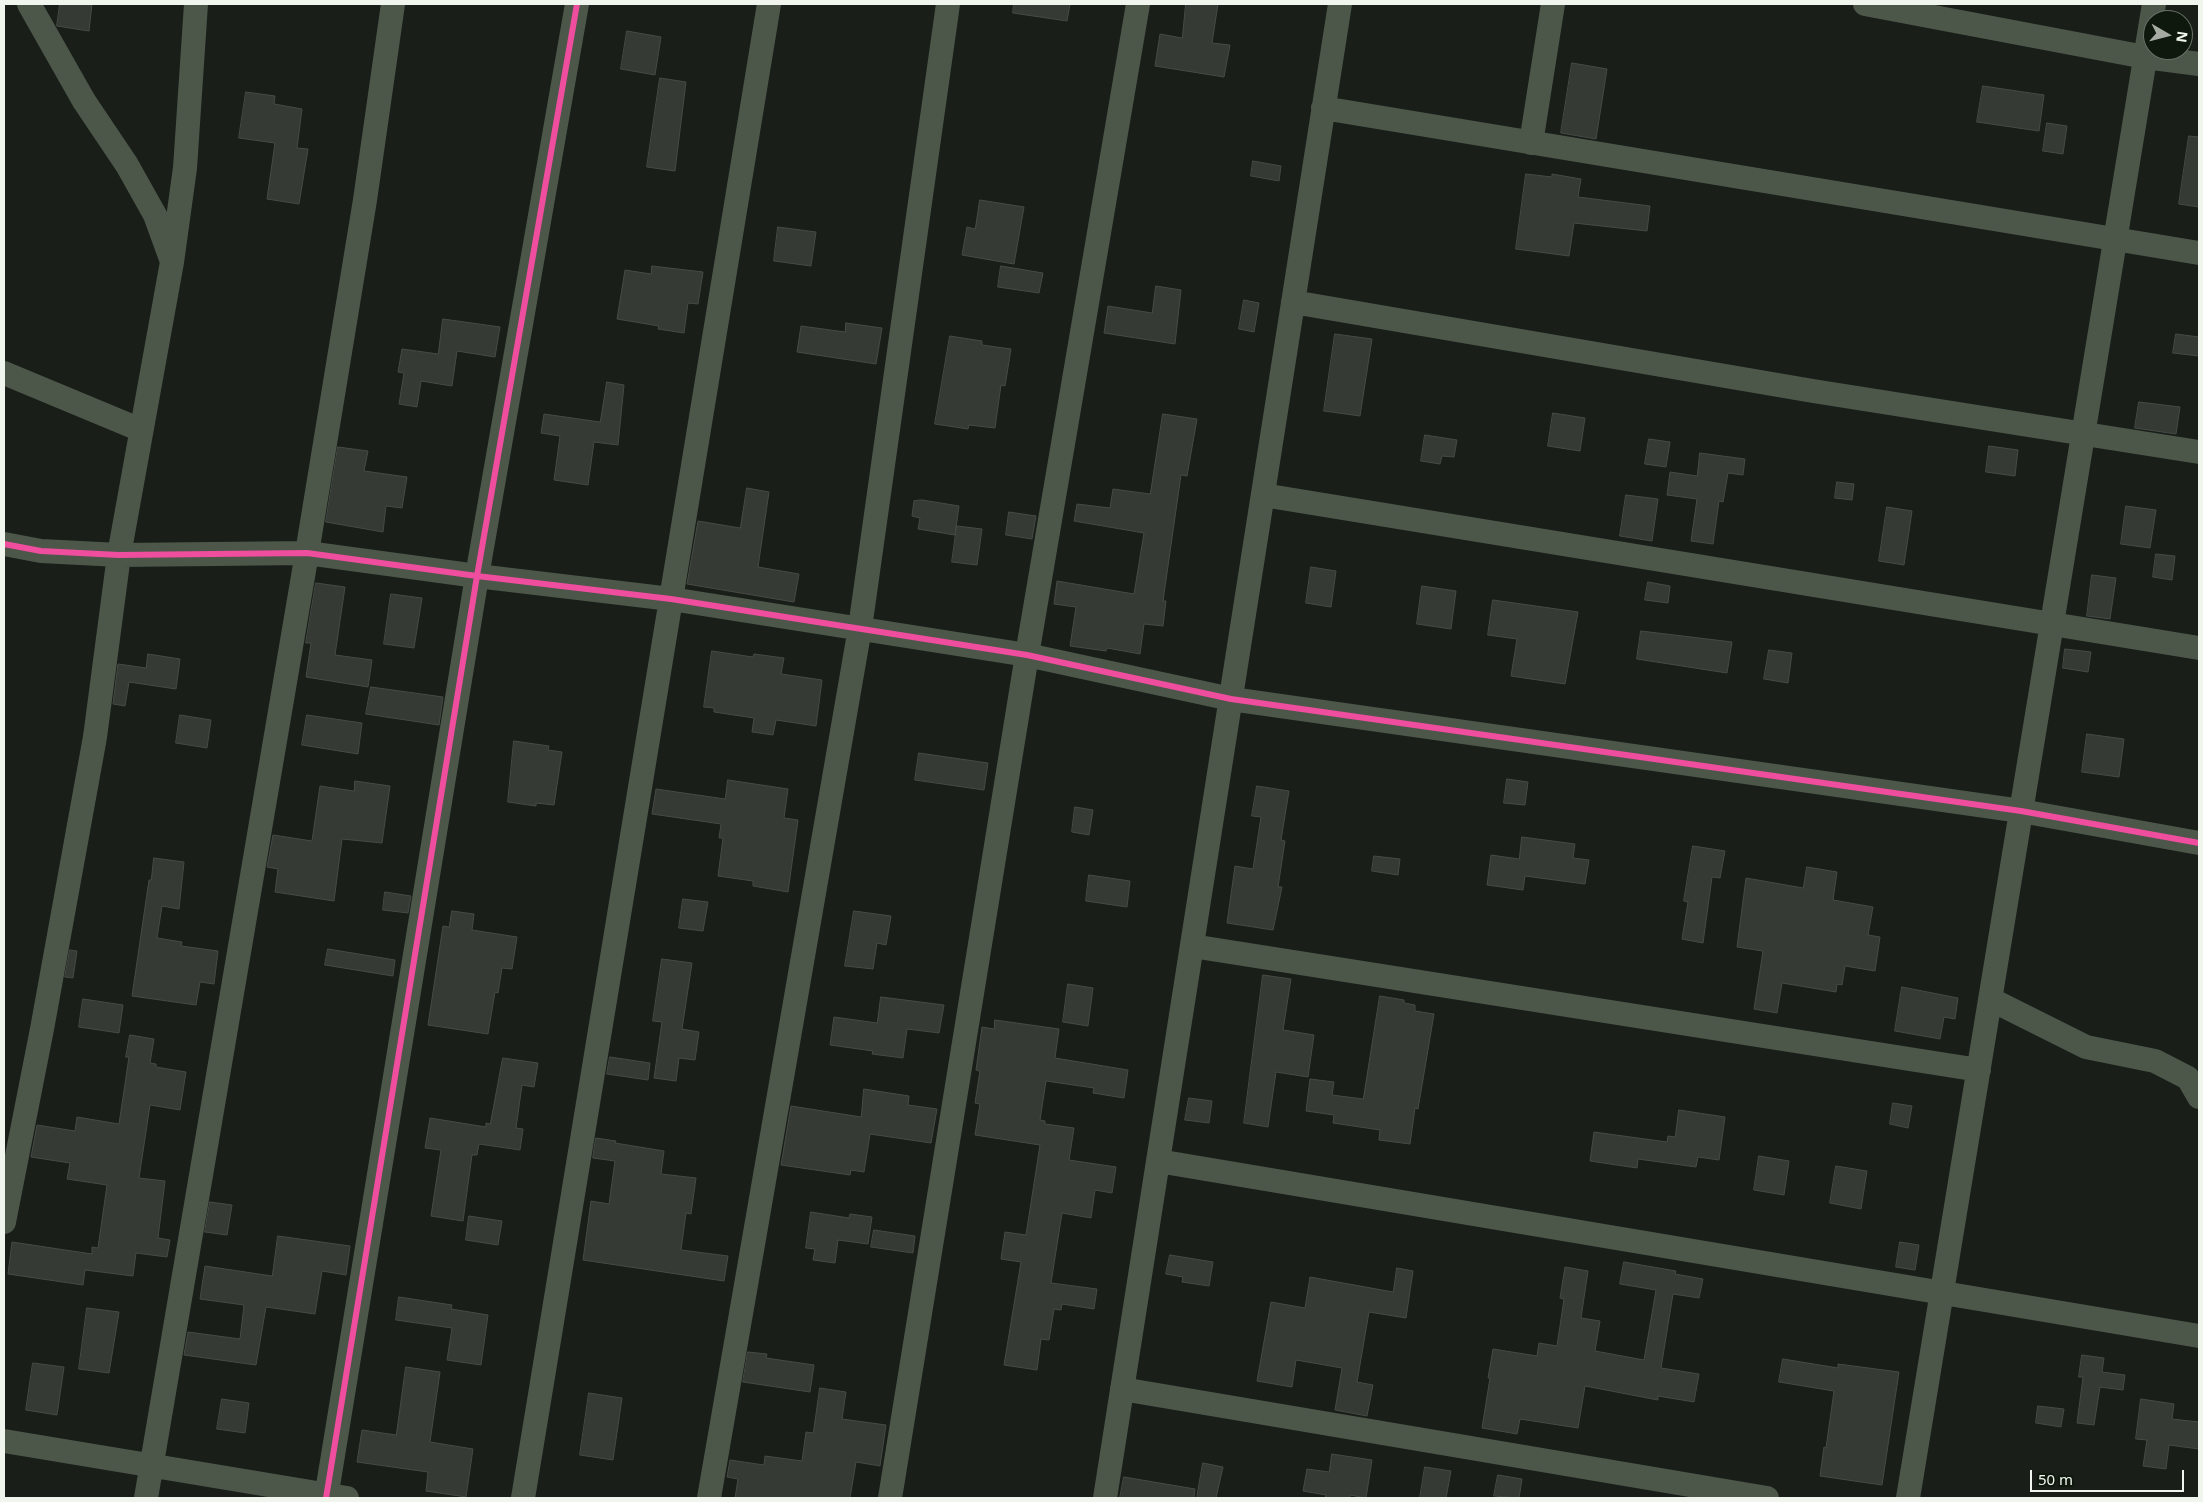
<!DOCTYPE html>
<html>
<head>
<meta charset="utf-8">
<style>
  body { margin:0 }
  #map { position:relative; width:2203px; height:1502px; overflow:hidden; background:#191e19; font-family:"Noto Sans",sans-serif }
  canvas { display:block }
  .frame { position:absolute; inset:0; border:5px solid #f0f6ee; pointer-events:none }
  .north { position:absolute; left:2143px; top:10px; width:50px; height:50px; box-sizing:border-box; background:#0f180d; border:1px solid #697167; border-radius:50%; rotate:98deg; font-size:14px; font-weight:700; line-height:20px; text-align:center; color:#f0f6ee }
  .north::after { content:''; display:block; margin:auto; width:18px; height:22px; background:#a5aaa3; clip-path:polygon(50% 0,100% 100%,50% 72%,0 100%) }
  .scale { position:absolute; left:2030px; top:1470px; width:154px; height:22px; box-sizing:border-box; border:2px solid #f0f6ee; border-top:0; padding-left:6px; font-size:15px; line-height:18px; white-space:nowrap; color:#f0f6ee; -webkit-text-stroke:4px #0f180d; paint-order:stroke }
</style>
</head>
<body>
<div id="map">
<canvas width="2203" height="1502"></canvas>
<div class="frame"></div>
<div class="north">N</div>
<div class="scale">50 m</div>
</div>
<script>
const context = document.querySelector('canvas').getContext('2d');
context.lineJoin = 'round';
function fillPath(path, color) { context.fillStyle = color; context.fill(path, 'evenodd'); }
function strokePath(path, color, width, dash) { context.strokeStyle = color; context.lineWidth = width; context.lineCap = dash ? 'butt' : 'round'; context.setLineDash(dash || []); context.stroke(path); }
const building = new Path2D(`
  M60,4h32l-3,27 -32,-5z
  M1014,4h56l-3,17 -54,-8z
  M1186,4h32l-6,39 18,2 -6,32 -69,-11 5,-32 22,4z
  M627,31l34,6 -6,38 -34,-6z
  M1572,63l35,6 -11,70 -35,-6z
  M660,78l26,4 -11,89 -28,-4z
  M1983,86l61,9 -5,36 -62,-9z
  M246,92l29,4 -1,8 28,5 -5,39 11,1 -9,55 -32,-5 8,-56 -36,-5z
  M2047,123l20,3 -4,28 -20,-3z
  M2189,136l10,1v70l-20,-3z
  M1253,161l28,5 -2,15 -28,-5z
  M1526,174l26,3v-3l29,5 -3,18 72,9 -3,25 -73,-8 -5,33 -53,-7z
  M980,200l44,7 -10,57 -52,-9 5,-28 8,2z
  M778,227l38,5 -5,34 -37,-5z
  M652,266l51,6 -5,32 -10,-1 -4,30 -26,-4 1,-3 -42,-7 8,-49 26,4z
  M1001,266l42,7 -4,20 -41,-6z
  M1156,286l25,4 -6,54 -71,-11 4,-27 44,7z
  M1244,300l15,3 -5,29 -15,-3z
  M443,319l57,8 -5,30 -38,-6 -5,35 -31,-5 -4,26 -18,-3 5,-31 -6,-1 4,-23 36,5z
  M846,323l36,5 -6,36 -79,-12 4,-26 44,6z
  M1335,334l37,5 -12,77 -36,-5z
  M2176,334l23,3v19l-26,-3z
  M950,336l32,5v4l29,4 -6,37 -4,-1 -6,43 -26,-3 -1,4 -33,-5z
  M607,382l17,3 -6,60 -24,-3 -6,43 -34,-5 6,-44 -19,-3 3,-19 56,8z
  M2139,402l41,5 -4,27 -41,-6z
  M1553,413l32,5 -5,33 -32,-5z
  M1163,414l34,5 -10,57 -6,-1 -18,126h3l-3,25 -19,-2 -4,30 -33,-6 -1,3 -36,-5 6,-39 -22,-3 3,-23 77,13 10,-61 -70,-12 3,-17 33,4 3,-19 37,5z
  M1425,435l32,5 -3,17 -12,-1 -2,8 -19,-3z
  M1649,439l21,3 -4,25 -21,-3z
  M1989,446l29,4 -3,26 -29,-4z
  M338,447l30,4 -4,20 43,6 -5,31 -16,-2 -3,26 -57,-10z
  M1700,453l45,6 -2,16 -15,-2 -5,29 -4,-1 -6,43 -22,-3 6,-42 -30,-4 3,-23 27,4z
  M1837,482l17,2 -2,16 -17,-2z
  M747,488l22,4 -11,75 41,7 -5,28 -107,-18 11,-63 42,7z
  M1626,495l32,4 -6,42 -32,-5z
  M922,500l37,6 -4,29 -37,-6 2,-11 -8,-2 2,-15z
  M2126,506l30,4 -6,38 -29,-4z
  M1887,507l25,4 -8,54 -25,-4z
  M1009,512l27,4 -4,23 -26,-4z
  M957,526l25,3 -5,36 -25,-3z
  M2156,554l19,2 -3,24 -19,-3z
  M1311,567l25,4 -5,36 -25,-4z
  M2092,575l24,3 -6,41 -23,-3z
  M1648,582l22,4 -2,17 -23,-3z
  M316,583l29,4 -10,68 37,5 -4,27 -62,-10 5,-34h-5z
  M1422,586l34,5 -5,38 -34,-5z
  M391,594l31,4 -8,50 -30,-4z
  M1493,600l85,12 -13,72 -54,-8 6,-37 -29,-4z
  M1641,631l91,11 -5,31 -90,-14z
  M2065,649l26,3 -3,20 -25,-4z
  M1769,650l23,3 -4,30 -24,-4z
  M712,651l41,6 1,-3 30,4 -3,16 41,6 -6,46 -40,-6 -3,15 -21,-3 2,-14 -40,-6v-4l-10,-1z
  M148,654l32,5 -4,30 -47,-7 -4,24 -12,-2 5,-40 28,4z
  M371,687l72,10 -4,28 -73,-11z
  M180,715l31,5 -4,28 -31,-5z
  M307,715l55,8 -4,31 -56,-9z
  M2087,734l37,5 -5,38 -37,-5z
  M514,741l35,5 -1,4 14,2 -8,53 -18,-2v3l-28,-4z
  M919,753l69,10 -4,27 -69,-10z
  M1507,779l21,3 -3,23 -21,-2z
  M728,780l60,9 -4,29 14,2 -10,72 -35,-6v-5l-35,-5 5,-38h-4l2,-14 -69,-10 4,-25 69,10z
  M355,781l35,5 -8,57 -40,-4 -8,62 -59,-9 3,-23 -11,-2 6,-32 39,6 8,-55 34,5z
  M1257,786l32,5 -8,49 4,1 -7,46h4l-9,43 -46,-7 8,-57 18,3 8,-52 -9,-1z
  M1075,807l18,3 -4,25 -17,-3z
  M1522,837l53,7 -2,14 16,2 -4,24 -60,-8 -2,14 -36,-5 4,-30 28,4z
  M1693,846l32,5 -5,27 -8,-1 -9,66 -21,-4 6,-37 -4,-1z
  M1374,856l26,3 -2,16 -26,-4z
  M154,858l30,4 -5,47 -17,-3 -5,32 25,4 -1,4 37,5 -4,33 -14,-2 -4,23 -64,-9 17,-116h2z
  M1807,867l30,5 -4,28 40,7 -5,28 12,2 -5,34 -30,-5 -3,19 -5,-1 -1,8 -54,-9 -5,30 -23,-4 9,-58 -26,-4 9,-69 57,10z
  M1089,875l41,6 -3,26 -41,-6z
  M385,892l26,4 -3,17 -25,-3z
  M683,899l25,3 -5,29 -24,-3z
  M452,911l22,3 -2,16 45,7 -5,32 -10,-1 -4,25 -3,-1 -7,42 -60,-9 15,-99 6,1z
  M854,911l37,5 -5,29 -9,-2 -4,26 -28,-3z
  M328,949l67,11 -2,16 -68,-11z
  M70,950l7,1 -4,27 -8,-1z
  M662,959l30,4 -10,66 17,3 -4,28 -16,-2 -3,23 -22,-3 8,-56 -9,-1z
  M1263,975l28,4 -8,51 31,5 -6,42 -32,-5 -8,55 -24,-4z
  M1068,984l25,4 -5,38 -25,-4z
  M1902,987l56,11 -3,21 -11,-2 -4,22 -45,-8z
  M1380,996l24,4v3l11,2v6l19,3 -16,95 -3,-1 -5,36 -31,-4 1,-10 -47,-7 1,-8 -28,-4 4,-32 24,3 -2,13 31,4z
  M881,997l63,8 -5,28 -32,-4 -4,29 -31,-4 1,-3 -43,-6 4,-28 43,6z
  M83,999l40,6 -4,28 -40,-6z
  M995,1020l64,9 -4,29 73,12 -4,28 -31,-5 1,-5 -48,-7 -6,39 5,1v3l29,4 -5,32 47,7 -4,26 -17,-3 -4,28 -29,-5 -11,70 46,6 -3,20 -32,-5 -1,6 -7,-1 -5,31 -8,-1 -4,31 -33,-5 17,-103 -20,-3 4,-27 21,3 14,-90 -65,-10 5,-31 -5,-1 5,-32 -4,-1 6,-43 12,2z
  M130,1035l24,4 -4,24 6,1v3l30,5 -6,38 -30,-5 -11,73 26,3 -7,57 12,2 -3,17 -31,-4 -3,23 -48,-6 -2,15 -75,-11 4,-32 80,12v-7l6,1 9,-63 -40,-6 3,-16 -39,-6 6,-32 38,6 2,-14 42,7 10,-67h-3z
  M610,1057l40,6 -2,17 -41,-6z
  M503,1058l35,5 -4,24 -12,-2 -6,43 7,1 -3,21 -41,-6 -2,11h-5l-9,66 -32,-5 10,-66 -16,-2 5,-30 56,9v-4l4,1z
  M864,1089l45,7 -1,9 29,4 -6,34 -61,-9 -6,38 -13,-2 -1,5 -69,-10 10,-59 70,11z
  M1189,1098l23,3 -3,22 -24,-3z
  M1893,1103l19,3 -4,22 -18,-4z
  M1679,1110l46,7 -6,43 -21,-3 -2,10 -58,-8 -1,9 -47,-7 4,-29 73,10 1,-6 7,1z
  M596,1138l20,3 -1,2 49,8 -3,23 35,4 -5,36 -5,-1 -5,37 47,6 -4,25 -141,-21 8,-59 18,3 6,-43 -22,-3z
  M1759,1156l30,5 -5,34 -30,-5z
  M1836,1166l31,5 -6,38 -31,-6z
  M210,1202l22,3 -5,30 -22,-3z
  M811,1212l38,6 1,-4 22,3 -4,27 -30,-4 -3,23 -22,-3 2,-11 -9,-1z
  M469,1216l33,5 -4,24 -32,-5z
  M874,1230l41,6 -2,17 -42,-6z
  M278,1236l72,10 -4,29 -24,-4 -7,43 -49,-7 -10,58 -72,-10 4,-23 52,7 4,-34 -44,-6 5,-33 67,10z
  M1900,1242l19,3 -4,25 -19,-3z
  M1170,1255l43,7 -4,24 -27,-4 1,-5 -17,-3z
  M1624,1262l52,9 -1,3 28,5 -4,19 -26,-4 -12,74 38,6 -5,28 -36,-6v4l-73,-14 -7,42 -58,-9 -3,15 -35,-6 8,-50h-2l5,-29 44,7 2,-13 18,3 7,-47 -4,-1 5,-31 23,4 -7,47 19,3 -5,30 49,9 12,-70 -36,-6z
  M1397,1268l16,3 -7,47 -37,-6 -12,70 16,3 -6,31 -32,-6 7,-42 -46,-8 -4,27 -35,-6 14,-79 34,6 5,-31 83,15z
  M399,1297l53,8 -1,4 37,6 -7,50 -34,-5 5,-32 -56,-8z
  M87,1308l32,4 -10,61 -30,-4z
  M748,1352l19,2 -1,4 48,7 -4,27 -67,-10z
  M2082,1355l22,3 -2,14 23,3 -2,15 -23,-3 -6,38 -17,-2 6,-46h-4z
  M1783,1359l55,9v-4l61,8 -17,113 -62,-9 4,-29 2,1 8,-57 -55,-9z
  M33,1363l31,4 -7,48 -31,-5z
  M406,1367l34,5 -10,70 43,7 -7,48 -40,-6 2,-19 -71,-10 5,-32 34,5z
  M820,1388l26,4 -4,27 44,6 -6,41 -24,-4 -6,36h-115l3,-19 -11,-2 3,-17 34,5 1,-9 37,5 4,-29 7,1z
  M589,1393l33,5 -9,62 -33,-5z
  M222,1399l27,4 -4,30 -28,-4z
  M2141,1399l33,5 -2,15 27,3v27l-30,-4 -3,24 -23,-3 4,-26 -11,-1z
  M2038,1406l26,3 -3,18 -25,-4z
  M1332,1454l40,6 -6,38 -16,-3v3h-25l1,-3 -23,-4 4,-22 22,3z
  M1203,1463l20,4 -7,31h-19z
  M1425,1467l26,4 -5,27h-26z
  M1498,1475l24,4 -3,19 -25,-2z
  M1124,1477l71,12 -1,9h-74z`);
const minor = new Path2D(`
  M29,4l55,97 43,64 28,50 16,44
  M1865,4l280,53 54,7
  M1323,108l876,145
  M1531,143l22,-139
  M1293,302l520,89 386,61
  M4,373l137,57
  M1263,495l936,153
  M4,544l37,7 78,4 188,-2 170,23 194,23 356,56 204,44 790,112 178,32
  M1192,946l787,124
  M1990,999l96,48 69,14 33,17 11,19
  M1158,1161l1041,175
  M4,1222l38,-193 53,-292 24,-182 53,-293 13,-94 11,-164
  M1122,1389l645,109
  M4,1441l343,57
  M146,1498l161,-945 58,-353 28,-196
  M326,1498l151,-922 100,-572
  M523,1498l246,-1494
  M709,1498l151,-870 88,-624
  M890,1498l137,-843 111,-651
  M1105,1498l235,-1494
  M1908,1498l246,-1494`);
const cycleway = new Path2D(`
  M4,544l37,7 78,4 188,-2 170,23 194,23 356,56 204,44 790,112 178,32
  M326,1498l151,-922 100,-572`);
fillPath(building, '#353a34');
strokePath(building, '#464b46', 1);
strokePath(minor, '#4c5749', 24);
strokePath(cycleway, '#ef4d9e', 6);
</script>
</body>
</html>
